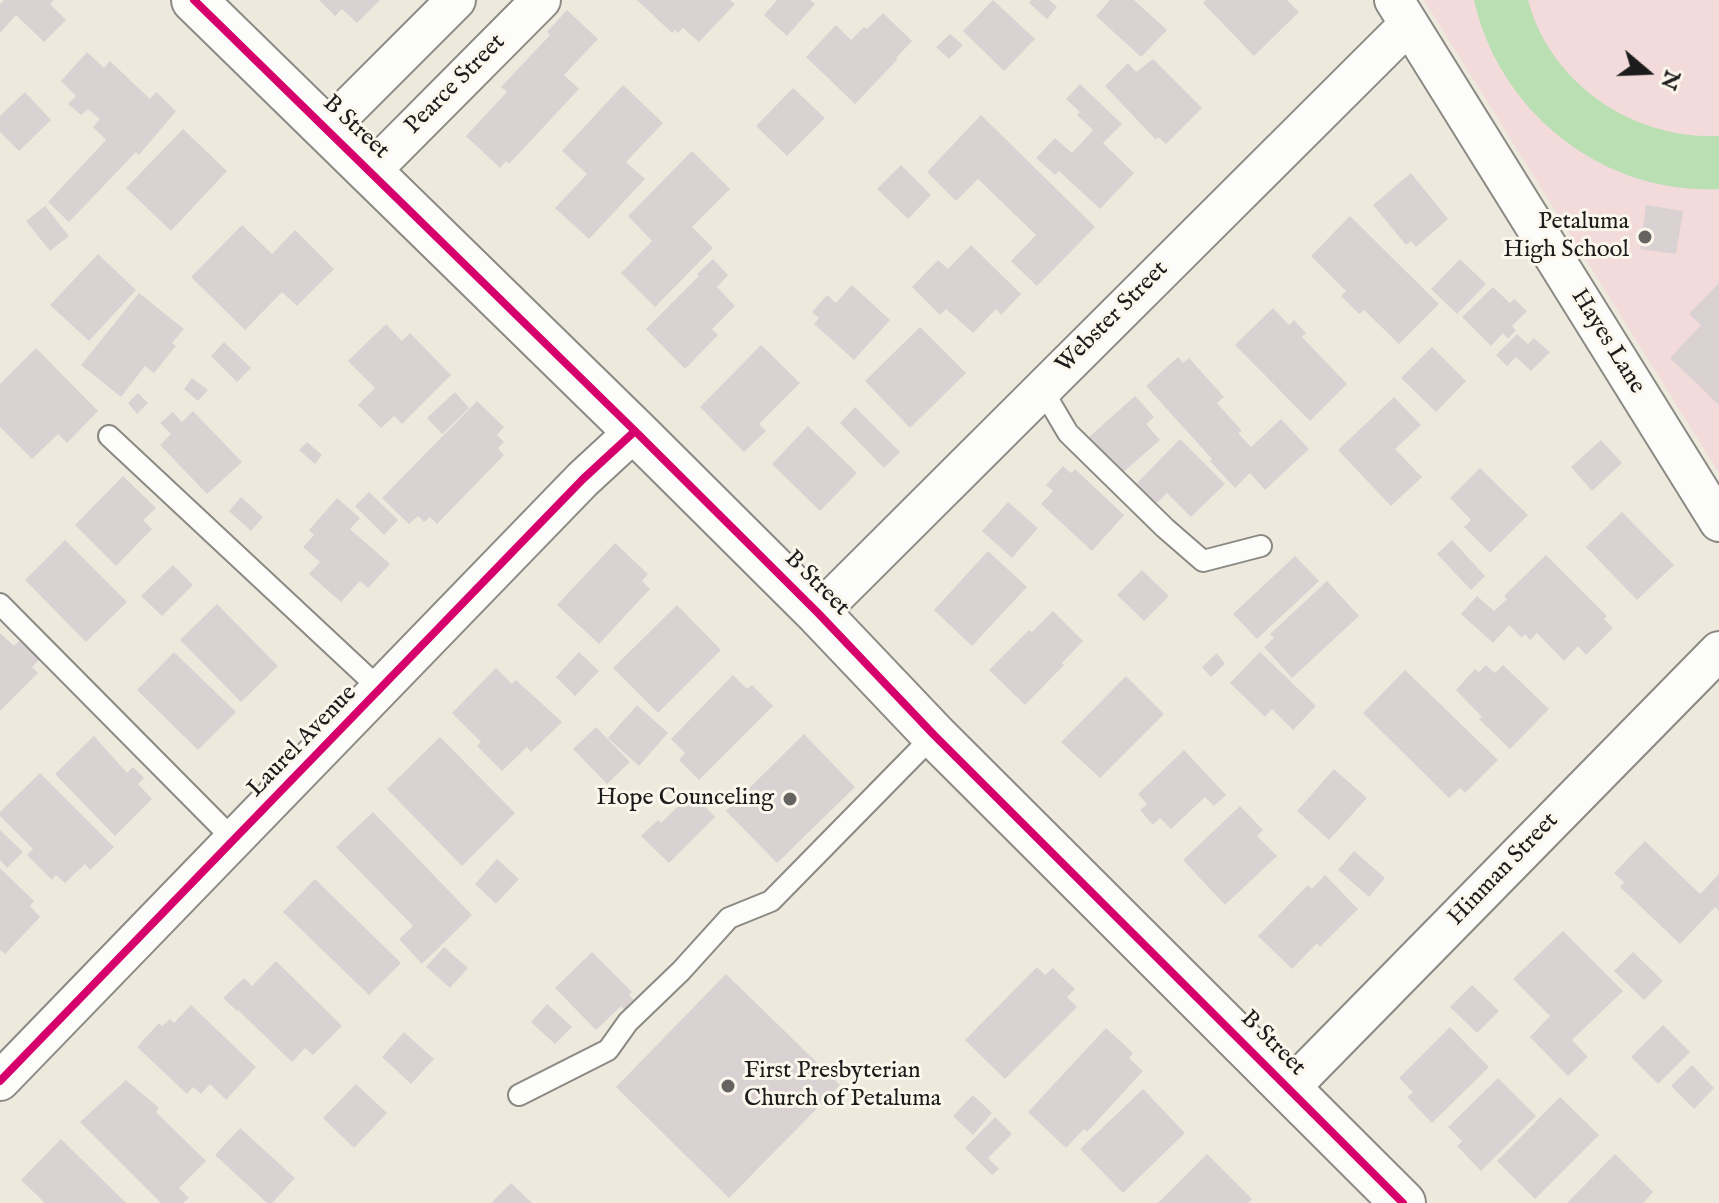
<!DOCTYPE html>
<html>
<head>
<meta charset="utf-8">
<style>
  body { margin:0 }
  #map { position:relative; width:1719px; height:1203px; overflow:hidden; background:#edeadd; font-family:"IM FELL English",serif }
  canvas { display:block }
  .north { position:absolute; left:1607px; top:32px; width:80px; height:80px; -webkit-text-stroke:6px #fbf7ec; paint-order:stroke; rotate:109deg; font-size:22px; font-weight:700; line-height:32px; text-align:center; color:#1c1c1c }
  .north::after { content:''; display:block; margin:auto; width:28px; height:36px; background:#1c1c1c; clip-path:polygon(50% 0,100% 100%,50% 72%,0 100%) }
</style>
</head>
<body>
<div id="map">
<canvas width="1719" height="1203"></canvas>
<div class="north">N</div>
</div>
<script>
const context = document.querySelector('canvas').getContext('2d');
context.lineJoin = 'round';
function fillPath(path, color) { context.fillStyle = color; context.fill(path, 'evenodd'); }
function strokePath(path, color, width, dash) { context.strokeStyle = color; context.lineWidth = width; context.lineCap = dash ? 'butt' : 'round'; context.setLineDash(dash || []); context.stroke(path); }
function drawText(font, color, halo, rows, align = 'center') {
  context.font = font + ' "IM FELL English",serif'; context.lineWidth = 6; context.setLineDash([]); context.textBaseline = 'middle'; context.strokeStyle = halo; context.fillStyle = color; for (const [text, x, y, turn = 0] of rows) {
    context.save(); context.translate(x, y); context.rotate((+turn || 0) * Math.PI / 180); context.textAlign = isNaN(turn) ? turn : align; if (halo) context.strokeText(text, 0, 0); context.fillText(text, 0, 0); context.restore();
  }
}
const built = new Path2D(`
  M1424,0h295v473z`);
const green = new Path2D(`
  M1474,0h54c22,84 106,140 191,136v53c-116,6 -220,-77 -245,-189z`);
const building = new Path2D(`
  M4,0h50l-4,4 16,16 -22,22 -28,-27 -16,18v-29z
  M319,0h61l-23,23 -15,-14 -7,7z
  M637,0h93l5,4 -36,38 -16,-14 -5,5 -3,-3 -3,3z
  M777,0h33l5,4 -28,32 -23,-21z
  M993,0l42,39 -31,32 -41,-40z
  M1031,0h18l8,7 -10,12 -18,-16z
  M1110,0h24l33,30 -26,27 -45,-41z
  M1206,0h81l12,12 -45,44 -51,-53z
  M567,10l31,29 -34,36 15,14 -70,75 -3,-3 -6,7 -34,-32 41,-44 -6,-5 49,-52 -3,-3z
  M883,13l29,28 -16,17 1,2 -42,44 -49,-47 30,-32 15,15 13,-13 3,2z
  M950,34l13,11 -14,14 -13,-12z
  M87,52l17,16 6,-7 40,38 6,-7 20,19 -37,44 -3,-3 -67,70 -21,-20 58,-62 -13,-13 7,-8 -12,-10 -7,6 -13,-11 8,-8 -15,-15z
  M1153,59l49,49 -36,36 -8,-7 -2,3 -51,-54 23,-23 8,9z
  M1080,84l42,40 -19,19 31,30 -34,36 -41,-38 -4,4 -19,-17 19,-20 17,15 21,-23 -16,-15 3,-3 -14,-13z
  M623,85l40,38 -37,39 19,17 -56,60 -34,-31 32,-34 -25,-23z
  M793,88l32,30 -38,38 -31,-30z
  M25,92l26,28 -32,31 -19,-19v-16z
  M981,115l114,112 -58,59 -26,-25 25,-26 -58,-56 -22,22 -29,-29z
  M183,129l44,42 -56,60 -45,-43z
  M692,151l38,38 -38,38 21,21 -58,59 -34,-34 31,-32 -24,-25z
  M901,165l30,30 -23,24 -31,-30z
  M1411,173l37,46 -32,28 -5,-6 -5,4 -33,-40z
  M1646,205l37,6 -7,43 -36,-5z
  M45,206l24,30 -19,15 -24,-30z
  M1350,216l89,88 -40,40 -35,-34 -5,4 -18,-18 5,-5 -35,-35z
  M242,225l30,29 23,-24 39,39 -37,37 -15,-14 -37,38 -54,-53z
  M971,245l50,49 -20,21 -5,-6 -23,24 -27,-24 -6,6 -28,-28 26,-27 10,9z
  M98,254l38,36 -47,51 -39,-36z
  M713,259l15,16 -11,12 18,19 -23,23 6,6 -33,34 -39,-40 53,-53 -2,-2z
  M1460,259l26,25 -29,30 -26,-25z
  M1719,283v122l-49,-47 31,-33 -12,-11z
  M852,285l38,35 -36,40 -40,-36 5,-6 -7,-6 15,-17 9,8z
  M1493,287l17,16 4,-4 13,12 -15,15 4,4 -8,9 -5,-6 -12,13 -29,-29z
  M139,293l45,36 -12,14 4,3 -22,27 -9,-7 -24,31 -40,-32z
  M1273,308l16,17 5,-5 12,13 -4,4 45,47 -37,37 -75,-76z
  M386,324l16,17 8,-8 41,42 -49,49 -8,-8 -13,12 -23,-23 17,-17 -27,-27z
  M920,327l46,46 -56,55 -45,-47z
  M1517,334l11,10 6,-6 16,14 -19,19 -15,-14 -9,9 -11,-11z
  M224,342l27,26 -14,14 -26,-26z
  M761,345l39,38 -41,41 7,7 -22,21 -44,-45z
  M1432,347l34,34 -30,31 -35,-34z
  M36,348l62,63 -31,32 -9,-9 -26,25 -32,-32v-43z
  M1178,357l5,6 6,-5 35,39 -7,6 25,28 -4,2 13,14 30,-28 28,30 -44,41 -15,-17 -15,15 -25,-27 2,-2 -66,-73z
  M192,378l16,12 -10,11 -14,-12z
  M455,392l14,16 -27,26 -15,-16z
  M138,393l10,10 -11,11 -9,-11z
  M1135,396l19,21 -8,7 14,16 -40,35 -32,-37z
  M1394,397l27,28 -26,24 27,28 -31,29 -53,-56z
  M477,401l27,26 -7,8 7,7 -6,6 6,7 -67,69 -7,-7 -6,5 -6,-6 -9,8 -27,-26z
  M855,407l45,45 -16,16 -44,-45z
  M193,411l49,51 -35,32 -47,-49 11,-11 -11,-11 13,-11 9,10z
  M808,426l49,47 -37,38 -48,-47z
  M1180,439l45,45 -34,33 -24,-24 -12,12 -20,-20z
  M1601,440l21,23 -30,28 -21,-24z
  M307,442l15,13 -7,9 -16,-14z
  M1063,466l8,7 4,-4 49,46 -32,36 -51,-47 12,-13 -7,-6z
  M1480,468l48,47 -38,38 -26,-26 7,-7 -21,-22z
  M123,476l33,32 -13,12 9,9 -36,37 -41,-41z
  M369,492l29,28 -14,15 -29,-29z
  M241,497l22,20 -12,14 -22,-20z
  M337,498l23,20 -10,11 40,35 -22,24 -8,-7 -19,21 -32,-28 11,-12 -17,-15 11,-12 -5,-5z
  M1008,502l30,26 -26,30 -30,-27z
  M1622,512l52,53 -37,35 -51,-53z
  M65,540l62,62 -41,40 -61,-62z
  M1452,540l33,36 -14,14 -34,-36z
  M615,543l33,31 -6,7 8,8 -51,55 -42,-39z
  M988,551l39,36 -55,59 -38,-36z
  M1546,555l61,61 -3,3 9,9 -27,27 -8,-9 -14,15 -27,-28 -7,7 -5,-6 -3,4 -13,-13 -16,18 -32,-29 16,-18 17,15 13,-12 -3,-3z
  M1295,556l24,25 -62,58 -24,-25z
  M173,565l20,20 -31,31 -21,-20z
  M1142,570l27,26 -25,25 -27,-26z
  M1327,581l32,35 -67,62 -28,-31 10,-9 -4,-4z
  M217,604l61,62 -37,36 -61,-62z
  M677,605l44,45 -63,63 -45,-45z
  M1053,611l30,30 -21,22 2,2 -39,40 -36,-35 40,-40 3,2z
  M0,633l14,13 6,-6 20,19 -8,8 6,6 -38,38z
  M174,652l62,60 -38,38 -61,-60z
  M579,652l20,19 -24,25 -19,-19z
  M1260,652l56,54 -23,24 -21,-21 -7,8 -35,-34z
  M1217,653l8,11 -14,13 -9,-10z
  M1486,665l9,8 8,-8 46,44 -39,40 -31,-30 3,-2 -26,-27 19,-21 4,3z
  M496,668l16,16 4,-4 46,42 -31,30 -4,-5 -25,24 -25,-25 4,-4 -29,-29z
  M1405,670l93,90 -33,33 -5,-5 -11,10 -86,-85z
  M733,675l14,14 5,-4 21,21 -74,74 -20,-20 6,-7 -14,-14z
  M1126,676l38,38 -64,64 -39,-36z
  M637,705l31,28 -29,33 -31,-28z
  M596,727l34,35 -23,22 -34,-35z
  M804,734l51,53 -78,76 -51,-52z
  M94,736l33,37 6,-6 11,11 -6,6 14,15 -37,37 -60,-62z
  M440,737l75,76 -53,53 -75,-77z
  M1184,750l42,45 -12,11 -9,-9 -34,32 -11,-11 -7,7 -13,-15 7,-6 -9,-10z
  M1334,769l33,29 -38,42 -32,-29z
  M40,773l74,74 -24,23 -5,-6 -20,19 -9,-8 -4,5 -25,-25 6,-6 -33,-33v-4z
  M692,793l23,24 -46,46 -28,-27 17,-16 3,3z
  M1240,806l23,24 -6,6 20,20 -52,49 -42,-45z
  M373,812l99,103 -50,49 -23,-25 14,-13 -77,-79z
  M0,830l23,22 -16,16 -7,-8z
  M1645,841l55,53 19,-20v37l-4,-4 -35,37 -60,-57 4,-5 -10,-9z
  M1354,851l31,27 -16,19 -31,-27z
  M497,859l22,20 -23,25 -21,-20z
  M0,868l34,33 -4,5 10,11 -35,37 -5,-4z
  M1325,875l33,34 -38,38 -3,-4 -25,26 -34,-33 50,-51 4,4z
  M315,879l86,84 -32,32 -86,-83z
  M1563,931l60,60 -51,49 16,17 -20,19 -38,-39 20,-21 -37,-37z
  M444,947l24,21 -18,20 -24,-21z
  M592,952l40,40 -3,3 6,6 -10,10 -4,-5 -25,24 -41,-42z
  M1633,952l30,29 -19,19 -30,-29z
  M276,961l66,65 -29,29 -8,-7 -13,14 -54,-52 -1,1 -14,-13 21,-20 8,8z
  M1037,967l8,8 8,-7 22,21 -8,8 10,10 -72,72 -40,-39z
  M726,974l114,111 -111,113 -113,-111z
  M1472,985l27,26 -22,22 -27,-26z
  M547,1004l25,23 -17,17 -24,-22z
  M191,1005l65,62 -30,33 -16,-16 -9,10 -8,-7 -6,7 -50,-47 22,-24 3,3 8,-7 4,4z
  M1663,1025l27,27 -32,32 -27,-27z
  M1450,1027l39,40 -57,56 -25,-26 6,-5 -14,-14z
  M1106,1028l27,25 -4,5 14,13 -56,61 -3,-3 -18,19 -38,-36z
  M404,1032l30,27 -23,25 -29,-27z
  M1692,1065l22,23 -20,21 -23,-23z
  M1498,1078l38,38 -55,55 -24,-25 5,-5 -14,-14z
  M126,1080l33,28 -3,4 50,49 -27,27 10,10 -6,5h-22l-81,-81z
  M356,1084l31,29 -33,35 -31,-30z
  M1143,1089l42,44 -62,60 -43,-44z
  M973,1095l19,18 -19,22 -20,-19z
  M1560,1097l39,38 -64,64 -38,-38z
  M995,1117l17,17 -24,24 11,11 -7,6 -27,-27z
  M240,1128l55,50 -23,25h-5l-52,-48z
  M61,1139l65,64h-81l-24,-23z
  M1207,1154l45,45 -4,4h-90z
  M1615,1154l38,38 -10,11h-76z
  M511,1183l21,20h-41z`);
const service = new Path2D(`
  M1042,389l26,44 97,95 38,33 58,-15
  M109,436l272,254
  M0,604l234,236
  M519,1095l89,-45 20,-28 53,-51 48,-53 42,-17 163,-166`);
const minor = new Path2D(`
  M1394,0l325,522
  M326,130l130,-130
  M371,171l170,-171
  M818,613l591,-589
  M0,1081l583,-602 52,-48
  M1289,1089l430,-438`);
const tertiary = new Path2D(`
  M194,0l441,431 183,182 116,122 469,468`);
const cycleway = new Path2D(`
  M194,0l441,431 183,182 116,122 469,468
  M0,1081l583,-602 52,-48`);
const markers = [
  [1645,237,8,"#656460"],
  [790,799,8,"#656460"],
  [728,1086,8,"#656460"]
];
const streetNames = [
  ["Pearce Street",456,85,-45],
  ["B Street",355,128,43],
  ["Webster Street",1113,318,-45],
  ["Hayes Lane",1607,342,58],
  ["B Street",816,584,45],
  ["Laurel Avenue",303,742,-46],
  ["Hinman Street",1504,870,-46],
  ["B Street",1272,1044,45]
];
const poiNames = [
  ["Petaluma",1629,223],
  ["High School",1629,251],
  ["Hope Counceling",774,799],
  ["First Presbyterian",744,1072,"left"],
  ["Church of Petaluma",744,1100,"left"]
];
fillPath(built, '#f2dbda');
fillPath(green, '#b9dfb3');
fillPath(building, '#dad1d3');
strokePath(service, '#8b8983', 24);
strokePath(minor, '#8b8983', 42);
strokePath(tertiary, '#8b8983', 48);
strokePath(service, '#fcfcfa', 20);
strokePath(minor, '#fcfcfa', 38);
strokePath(tertiary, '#fcfcfa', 44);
strokePath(cycleway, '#d6006c', 8);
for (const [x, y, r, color] of markers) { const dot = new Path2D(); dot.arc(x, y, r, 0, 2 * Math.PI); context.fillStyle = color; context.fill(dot); strokePath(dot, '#fbf7ec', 3); }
drawText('24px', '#1c1c1c', '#fbf7ec', streetNames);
drawText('24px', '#1c1c1c', '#fbf7ec', poiNames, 'right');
</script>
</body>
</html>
